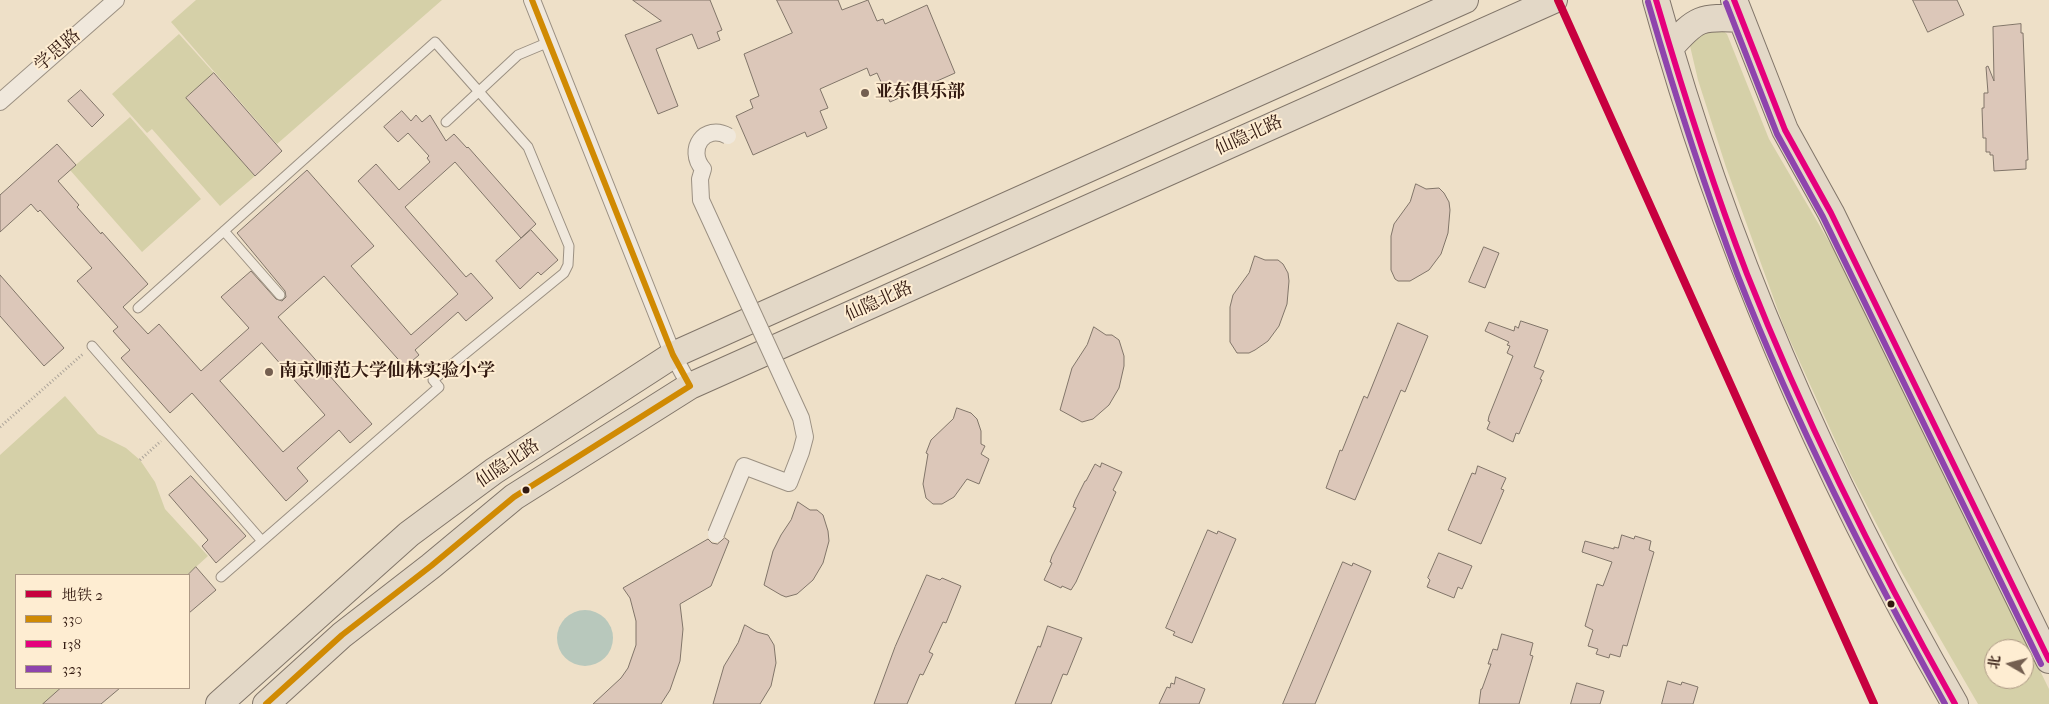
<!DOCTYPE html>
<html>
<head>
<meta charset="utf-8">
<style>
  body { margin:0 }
  #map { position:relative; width:2049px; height:704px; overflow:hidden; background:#eee0c8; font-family:"IM FELL French Canon","Noto Serif SC",serif }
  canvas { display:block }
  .legend { position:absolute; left:15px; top:574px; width:175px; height:115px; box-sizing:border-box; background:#feedd2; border:1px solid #ac9884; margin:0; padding:6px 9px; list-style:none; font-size:15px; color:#321910 }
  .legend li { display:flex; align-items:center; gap:10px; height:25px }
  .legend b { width:25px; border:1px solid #ac9884 }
  .north { position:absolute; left:1984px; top:639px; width:50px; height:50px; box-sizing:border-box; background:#feedd2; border:1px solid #ac9884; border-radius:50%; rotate:278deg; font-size:14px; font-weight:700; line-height:20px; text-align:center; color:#321910 }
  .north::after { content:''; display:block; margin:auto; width:18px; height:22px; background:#745f50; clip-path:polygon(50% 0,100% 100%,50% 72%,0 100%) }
</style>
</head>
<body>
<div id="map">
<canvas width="2049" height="704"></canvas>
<ul class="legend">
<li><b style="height:6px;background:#c7003f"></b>地铁 2</li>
<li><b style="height:6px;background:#d08a03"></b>330</li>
<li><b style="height:6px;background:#e5007d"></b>138</li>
<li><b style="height:6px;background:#8e44ad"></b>323</li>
</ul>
<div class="north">北</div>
</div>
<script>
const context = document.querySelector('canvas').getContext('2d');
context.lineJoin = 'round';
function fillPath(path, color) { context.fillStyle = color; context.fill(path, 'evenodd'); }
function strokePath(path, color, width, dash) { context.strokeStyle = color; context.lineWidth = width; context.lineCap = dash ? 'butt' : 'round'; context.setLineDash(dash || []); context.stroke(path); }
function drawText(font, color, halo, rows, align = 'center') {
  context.font = font + ' "IM FELL French Canon","Noto Serif SC",serif'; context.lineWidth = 4; context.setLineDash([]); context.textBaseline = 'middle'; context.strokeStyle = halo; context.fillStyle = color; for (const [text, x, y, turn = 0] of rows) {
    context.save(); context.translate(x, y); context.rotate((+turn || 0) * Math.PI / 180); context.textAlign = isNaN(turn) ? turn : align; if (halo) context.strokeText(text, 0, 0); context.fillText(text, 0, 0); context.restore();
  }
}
const green = new Path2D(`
  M196,0h246l-165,144 -106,-122z
  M1719,28l8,6 42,105 66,113 212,433 2,4v15h-71l-76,-131 -52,-100 -66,-146 -58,-160 -28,-87 -8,-34 2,-10zM1994,649h30v30h-30z
  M179,34l35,39 -28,25 69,78 -35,30 -68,-77 -5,4 -35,-39z
  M130,117l71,82 -59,53 -72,-82z
  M65,396l33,38 28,14 14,12 15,22 10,27 43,47 -21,19h-171v113h45l-18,16h-43v-249z`);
const water = new Path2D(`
  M557 638a28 28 0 1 1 56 0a28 28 0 1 1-56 0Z`);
const building = new Path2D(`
  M633,0h77l12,30 -5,2 3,8 -22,9 -6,-15 -36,15 22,57 -20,8 -33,-79 36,-14z
  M777,0h61l4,10 26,-10 9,21 6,-2 2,5 42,-19 28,68 -65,29 -13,-29 -7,3 -3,-8 -47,21 8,19 -8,3 7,17 -20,9 -2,-5 -52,23 -17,-39 17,-8 -3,-8 9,-4 -15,-42 48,-21z
  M1913,0h44l7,15 -36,17z
  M2021,24v9h2l5,127h-2v9l-32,2 -1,-16h-3v-3h-4v-14h-3l-1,-30h2v-15h4l-2,-26 2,-1 6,15 -1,-54z
  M214,73l68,78 -27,25 -69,-78z
  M81,90l23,25 -12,12 -24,-26z
  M402,111l9,10 5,-6 6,7 8,-7 16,26 8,-7 13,14 1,-1 68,77 -15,14 -66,-76 -50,45 61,70 5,-4 22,25 -27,23 -8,-9 -43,38 4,5 -14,12 -81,-91 -46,41 94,107 -22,19 -11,-13 -42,38 11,13 -22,20 -94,-108 -22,20 -49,-55 9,-8 -17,-19 5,-4 -41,-46 15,-13 -52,-58 -2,2 -7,-8 -31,28v-37l57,-51 19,21 -18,16 21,24 -2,2 24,27 1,-2 46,52 -25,23 25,27 11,-10 42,47 48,-43 -28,-31 30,-26 25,28 6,2 4,-4 -1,-6 -48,-58 70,-63 67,76 -23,20 60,69 47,-41 -100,-113 18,-17 23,26 31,-28 -3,-4 2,-2 -21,-23 -10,9 -14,-15zM262,343l63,72 -42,37 -63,-71z
  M1416,184l10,5 13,-1 5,5 5,9 1,8 -2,23 -7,21 -12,16 -19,11h-12l-3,-2 -4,-9v-34l3,-12 16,-22z
  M531,230l27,30 -17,15 -3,-3 -18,17 -24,-28z
  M1484,247l15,6 -14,35 -16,-6z
  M1255,256l10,4h13l5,4 5,9 1,8 -2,23 -8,22 -11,15 -13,9 -6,3h-12l-7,-11v-35l3,-12 16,-22z
  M0,275l64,73 -20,18 -44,-50z
  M1521,321l27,9 -14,37 10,4 -4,8 2,1 -23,54 -3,-1 -3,9 -26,-13 3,-7 -2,-1 1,-5 24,-60 -6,-3 3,-7 -3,-1 2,-3 -24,-11 4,-9 25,9 1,-5 3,2z
  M1398,323l30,13 -23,56 -4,-2 -46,110 -29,-12 14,-38 2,1 22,-55 3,2z
  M1094,327l12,8h6l7,5 5,16v10l-5,22 -10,17 -16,14 -11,3 -22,-12 12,-42 15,-23z
  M957,408l14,5 6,6 4,12v13l4,2 -4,8 8,5 -10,25 -12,-5 -13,18 -12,7h-9l-7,-6 -3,-14 5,-30 -2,-1 5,-13 22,-21z
  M1102,463l20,9 -9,18 3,2 -40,90 -5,8 -9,-4 -1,2 -17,-8 8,-17 -2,-1 2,-6 24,-48 -3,-1 2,-6 10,-20h1l9,-17 5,3z
  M1478,466l28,12 -5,11 3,1 -23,54 -33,-14 24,-57 3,1z
  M191,476l55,60 -30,27 -14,-17 6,-6 -39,-45z
  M798,502l12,8h7l6,5 5,16 1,10 -6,22 -10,17 -16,14 -11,3 -5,-2 -17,-10 9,-34 8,-16 10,-15z
  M1208,530l9,4 1,-3 18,8 -44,104 -19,-8 2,-3 -9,-4z
  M1622,535l12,4 1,-3 16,5 -2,9 5,2 -27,94 -4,-1 -3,12 -10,-3 -1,4 -13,-4 2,-5 -10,-3 5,-16 -8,-4 12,-42 6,2 9,-24 -30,-10 3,-11 29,8v-2l4,1z
  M725,538l4,3 -18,45 -31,18 3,25 -3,32 -10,29 -9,14h-68l28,-26 7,-10 8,-23v-24l-6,-23 -7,-10 85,-49 4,4 5,1z
  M1439,553l33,13 -10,23 -4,-2 -4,11 -27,-11 3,-7 -2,-2z
  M1343,562l9,4 1,-3 18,8 -56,133h-32z
  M196,567l20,23 -27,23v-39z
  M927,575l13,5 2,-2 19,8 -15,37 -3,-1 -14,30 4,2 -10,21 -3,-1 -13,30h-33l21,-57z
  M745,625l12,7 11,3 6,10 2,18 -5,23 -11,18h-47l11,-38 14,-23z
  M1048,626l34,12 -15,37 -4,-1 -12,30h-36l23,-58 2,1z
  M1502,634l31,9 -3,12 3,1 -14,48h-40l2,-15h1l9,-25h-3l5,-15 4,1z
  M1176,677l29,12 -6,15h-40l8,-17 3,1 1,-5 3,1z
  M1668,681l13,4 1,-3 16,5 -5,17h-31z
  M1577,683l27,8 -4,13h-29z
  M61,688h59l-19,16h-58z`);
const path = new Path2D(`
  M0,427l84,-74
  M140,460l21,-19`);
const lane = new Path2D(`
  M446,122l72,-67 31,-13
  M224,231l56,64
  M138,308l297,-266 93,105 41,99 -1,19 -4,8 -131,107 6,7 -218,190
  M92,346l170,195`);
const street = new Path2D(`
  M532,0l141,355 17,31
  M0,102l116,-102`);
const primary = new Path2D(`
  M1656,0c68,247 171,482 299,704
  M1734,0l51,130 46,83 218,447
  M1670,48c26,-30 31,-32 71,-29
  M219,704l190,-170 85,-63 179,-116 792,-355
  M266,704l76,-69 89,-69 83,-69 176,-111 864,-386`);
const streetBridge = new Path2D(`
  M716,534l28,-68 45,17 12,-31 4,-15 -4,-19 -100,-218 -1,-21 3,-10c-17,-20 2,-46 25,-33`);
const bus1 = new Path2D(`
  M266,704l76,-69 89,-69 83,-69 176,-111 -17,-31 -141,-355`);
const bus2 = new Path2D(`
  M1656,0c27,92 56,184 91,274 59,149 130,291 208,430
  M1734,0l51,130 46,83 218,447`);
const bus3 = new Path2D(`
  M1648,2c27,93 56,184 90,274 58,148 130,289 207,428
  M1726,3l51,131 46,83 218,447`);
const metro1 = new Path2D(`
  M1558,0l316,704`);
const markers = [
  [865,93,5,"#745f50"],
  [269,372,5,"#745f50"],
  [526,490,4.5,"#321910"],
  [1891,604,4.5,"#321910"]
];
const streetNames = [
  ["学思路",58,51,-41],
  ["仙隐北路",1249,136,-24],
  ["仙隐北路",879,302,-24],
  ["仙隐北路",508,464,-34]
];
const poiNames = [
  ["亚东俱乐部",875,93],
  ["南京师范大学仙林实验小学",279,372]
];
fillPath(green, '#d5d0a8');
fillPath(water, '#b8c8bc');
fillPath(building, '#dcc7b9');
strokePath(building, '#817569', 1);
strokePath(lane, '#9b9082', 11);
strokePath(street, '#9b9082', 18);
strokePath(primary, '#817569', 28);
strokePath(path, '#aba399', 3, [1, 2.5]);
strokePath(lane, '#f0e8dc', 9);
strokePath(street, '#f0e8dc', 16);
strokePath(primary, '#e3d8c7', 26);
strokePath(streetBridge, '#9b9082', 18, []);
strokePath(streetBridge, '#f0e8dc', 16);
strokePath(bus1, '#d08a03', 6);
strokePath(bus2, '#e5007d', 6);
strokePath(bus3, '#8e44ad', 6);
strokePath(metro1, '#c7003f', 8);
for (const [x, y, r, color] of markers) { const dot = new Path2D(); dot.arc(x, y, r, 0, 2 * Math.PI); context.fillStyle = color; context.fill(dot); strokePath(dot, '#feedd2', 2); }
drawText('18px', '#321910', '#feedd2', streetNames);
drawText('bold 18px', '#321910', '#feedd2', poiNames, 'left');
</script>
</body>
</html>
